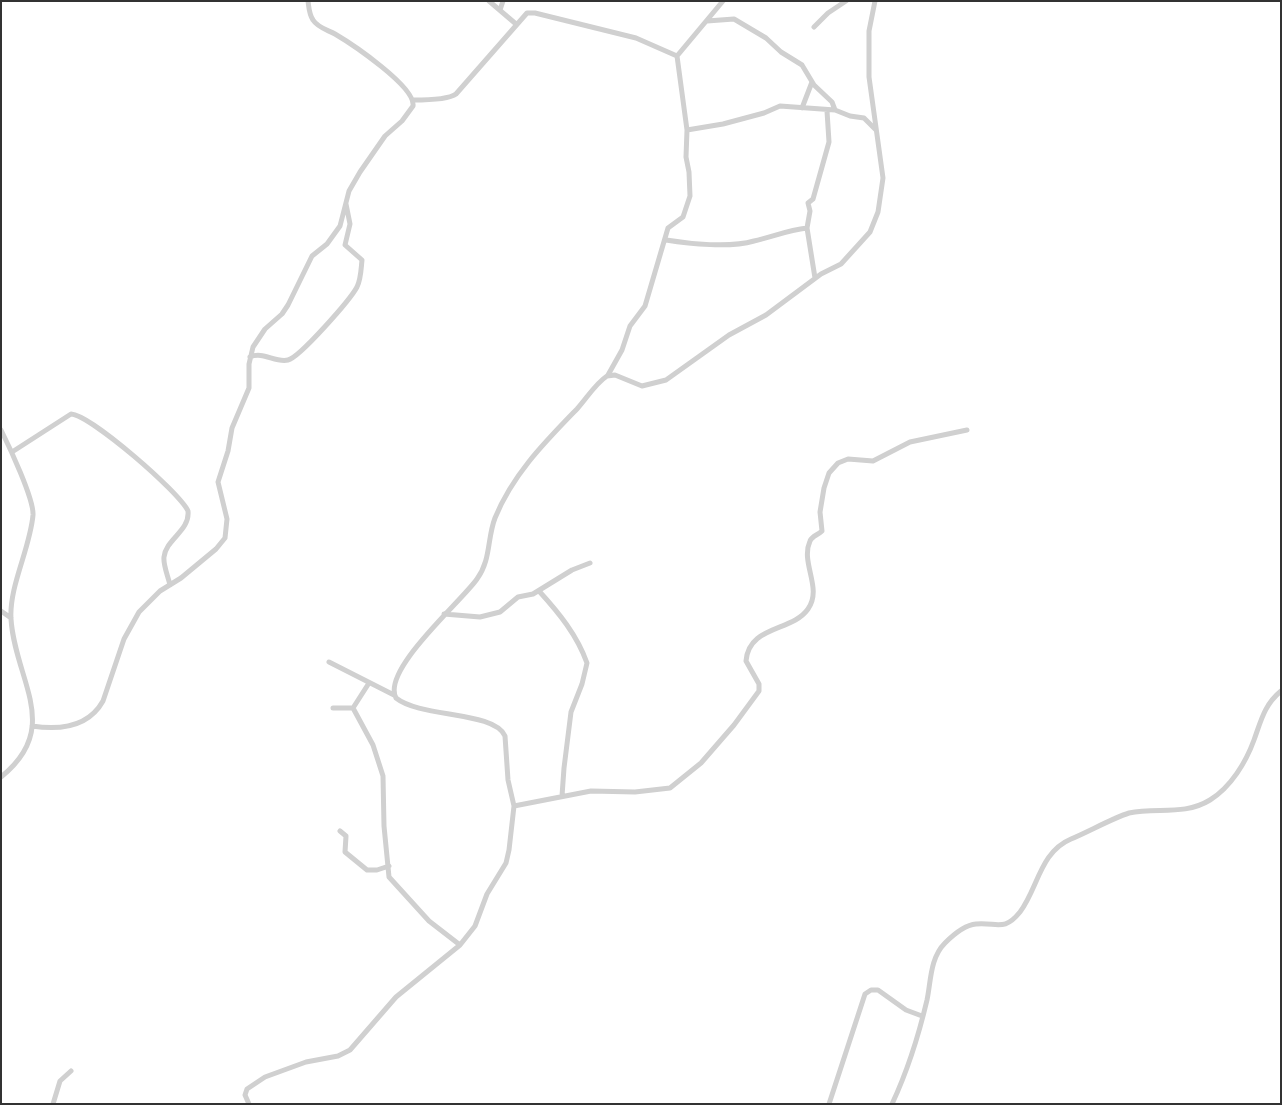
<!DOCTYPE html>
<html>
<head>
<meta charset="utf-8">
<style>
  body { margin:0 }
  #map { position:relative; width:1282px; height:1105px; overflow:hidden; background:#fff; font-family:Lato,sans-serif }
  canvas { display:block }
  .frame { position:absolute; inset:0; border:2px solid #333; pointer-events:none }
</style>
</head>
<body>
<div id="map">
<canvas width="1282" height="1105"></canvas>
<div class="frame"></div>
</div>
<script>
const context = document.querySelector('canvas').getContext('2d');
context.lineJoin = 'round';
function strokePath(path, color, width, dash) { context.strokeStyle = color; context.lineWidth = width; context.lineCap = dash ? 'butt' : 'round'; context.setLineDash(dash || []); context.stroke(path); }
const minor = new Path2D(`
  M489,1l27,23
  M500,10l3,-9
  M707,21l27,-2 32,19 15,14 21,13 12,20 18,17 3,8
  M814,27l14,-14 18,-12
  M413,100c11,0 35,0 43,-6l71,-81h8l101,25 41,18
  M802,108l10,-26
  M687,130l36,-6 41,-11 16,-7 55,4 15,6 14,2 11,11
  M666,240c24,4 64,8 88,1 18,-4 34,-11 53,-13
  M815,278l-8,-50 3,-17 -2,-8 5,-4 16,-57 -2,-31
  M250,357c13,-6 25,6 38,3 12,-3 62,-60 69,-73 4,-8 4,-18 5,-27l-17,-15 5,-21 -4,-20
  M608,375l14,-25 8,-24 15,-20 23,-78 15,-11 7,-21 -1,-24 -3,-15 1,-27 -10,-74 46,-55
  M1,430c8,16 33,69 32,85 -3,34 -24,71 -22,104 4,62 52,108 -10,158
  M12,452l59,-38c21,2 108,78 117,97 2,20 -22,28 -24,46 -1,8 4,19 6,28
  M539,591c20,22 38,44 48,72l-5,21 -11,28 -7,56 -2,28
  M1,611l10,7
  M444,614l36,3 20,-5 18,-15 15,-3 39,-24 18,-7
  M329,662l65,33
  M333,708h20l16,-25
  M353,708l20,37 10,31 1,50 5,51 40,44 31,24
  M32,726c26,4 56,2 71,-25l21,-62 15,-27 21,-21 21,-13 35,-29 9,-11 2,-19 -9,-37 10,-31 4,-23 17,-40v-24l4,-17 12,-18 17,-15 6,-9 24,-49 15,-12 13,-18 9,-35 11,-19 25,-36 17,-15 11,-15c3,-19 -61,-62 -78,-72 -7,-4 -17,-6 -22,-14 -4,-6 -4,-12 -5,-19
  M514,806l77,-15 44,1 35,-4 31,-25 33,-38 25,-34v-7l-13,-23c3,-36 46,-29 62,-52 15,-21 -8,-46 2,-68 2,-5 8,-6 12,-10l-2,-19 4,-24 5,-15 9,-10 10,-4 25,2 37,-19 57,-12
  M340,831l6,5 -1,16 22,18h10l12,-4
  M53,1104l7,-23 11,-10
  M249,1104l-4,-9 2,-6 18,-12 41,-15 32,-6 12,-6 46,-53 64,-52 15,-19 12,-32 19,-31 3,-13 5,-44 -6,-26 -3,-44c-11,-25 -84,-18 -109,-38 -15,-28 66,-97 81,-119 14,-19 10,-40 18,-61 18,-44 50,-76 82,-109 10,-11 18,-25 30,-33l8,-1 27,11 24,-6 63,-45 37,-20 55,-41 20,-10 29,-32 8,-20 5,-34 -14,-101v-46l6,-30
  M829,1104l36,-110 6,-4h7l28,20 16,6
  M892,1104c15,-32 27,-70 35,-104 4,-19 3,-42 18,-57 8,-8 19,-18 31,-19 21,-2 28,8 44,-12 18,-24 20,-60 51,-73 17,-7 42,-21 58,-26 28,-6 55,3 81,-13 21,-13 36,-38 44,-60 7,-19 10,-35 27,-49`);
strokePath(minor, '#d0d0d0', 5);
</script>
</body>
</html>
